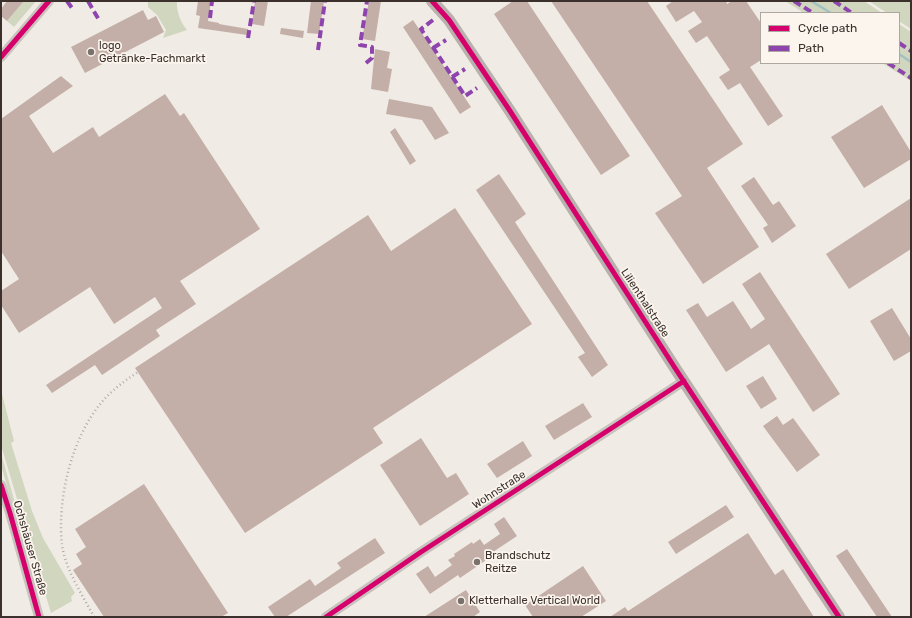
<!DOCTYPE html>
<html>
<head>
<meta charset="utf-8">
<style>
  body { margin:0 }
  #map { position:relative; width:912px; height:618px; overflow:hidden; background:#f0ebe5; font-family:Rubik,sans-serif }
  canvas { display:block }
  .frame { position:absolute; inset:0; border:2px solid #3b302b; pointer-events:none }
  .legend { position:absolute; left:760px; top:12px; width:140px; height:52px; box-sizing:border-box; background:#fbf5ee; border:1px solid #aea6a0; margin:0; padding:5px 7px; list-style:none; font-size:12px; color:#3b302b }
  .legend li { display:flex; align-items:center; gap:8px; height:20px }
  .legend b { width:20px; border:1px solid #aea6a0 }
</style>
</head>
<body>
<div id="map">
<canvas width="912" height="618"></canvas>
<div class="frame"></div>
<ul class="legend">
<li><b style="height:5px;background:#d6006c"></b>Cycle path</li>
<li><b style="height:5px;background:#8e44ad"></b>Path</li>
</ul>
</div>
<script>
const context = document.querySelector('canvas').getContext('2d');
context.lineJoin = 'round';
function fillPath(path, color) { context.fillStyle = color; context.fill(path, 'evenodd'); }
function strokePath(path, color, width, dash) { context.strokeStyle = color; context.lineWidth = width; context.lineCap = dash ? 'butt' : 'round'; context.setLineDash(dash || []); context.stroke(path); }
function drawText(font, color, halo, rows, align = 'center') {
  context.font = font + ' Rubik,sans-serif'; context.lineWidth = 3.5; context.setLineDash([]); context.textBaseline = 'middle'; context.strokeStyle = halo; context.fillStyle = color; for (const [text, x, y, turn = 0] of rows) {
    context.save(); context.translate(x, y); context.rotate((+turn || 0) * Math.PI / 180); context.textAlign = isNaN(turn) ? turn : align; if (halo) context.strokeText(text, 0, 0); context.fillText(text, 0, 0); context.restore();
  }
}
const green = new Path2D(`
  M24,1h12l-22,26 -7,-6z
  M148,1h29c-1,10 4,22 10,29l-24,8 3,-8 -9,-15 -9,-8z
  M785,1h79l18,12h-78z
  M869,1h42v28l-12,-8v-8h-12z
  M899,24l12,8v49l-29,-18h17z
  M1,390l13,51 -3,2 21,68 11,27 32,55 -4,4 1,4 -21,12 -50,-168z
  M1,453l25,89 -3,1 -22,-78z`);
const stream = new Path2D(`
  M811,1l20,12
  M899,54l12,8`);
const building = new Path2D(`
  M7,1h17l-17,20 -6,-5v-7z
  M198,1h13l-3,20 11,2v1l29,5 -1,6 -49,-7 2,-12 -4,-1z
  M255,1h13l-4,25 -12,-2z
  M311,1h13l-5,33 -12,-1z
  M369,1h12l-6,40 -13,-2z
  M513,1h14l103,155 -29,19 -107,-161z
  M551,1h96l96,143 -36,24 52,79 -56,37 -48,-71 27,-17z
  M673,1h53l1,3 5,-3h14l15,22v37l-11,7 33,49 -15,10 -28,-43 -12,7 -9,-13 11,-7 -23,-34 -11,7 -8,-12 14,-9 -8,-11 -18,11 -10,-16z
  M143,10l5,10 8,-4 8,16 -79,41 -14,-26z
  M413,20l58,87 -11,7 -57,-87z
  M281,28l23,3 -1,7 -23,-4z
  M375,49l15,3 -3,16 5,1 -4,23 -17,-3z
  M61,76l12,10 -44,30 24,37 40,-26 6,10 66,-43 15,22 4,-3 76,116 -80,52 16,23 -40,26 4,6 -58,39 -7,-10 -43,28 -6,-8 116,-77 -7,-11 -41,27 -24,-37 -71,46 -18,-28v-14l18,-12 -18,-28v-132z
  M389,99l43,8 17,26 -14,7 -13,-20 -36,-6z
  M882,105l29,47v7l-47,29 -33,-51z
  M395,128l21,33 -6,4 -20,-33z
  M499,174l27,40 -11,8 93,143 -16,12 -14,-20 7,-4 -109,-163z
  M754,177l19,28 6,-4 17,25 -24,17 -9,-15 5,-3 -27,-39z
  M911,198v51l-62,40 -23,-35z
  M455,208l77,116 -159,104 10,15 -138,90 -110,-165 233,-153 23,36z
  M760,272l80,122 -27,18 -44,-68 -43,28 -40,-62 12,-7 9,14 26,-16 18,28 14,-10 -23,-35z
  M892,308l19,31v12l-17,10 -24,-40z
  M763,376l14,23 -16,10 -15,-23z
  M583,403l9,14 -38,23 -9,-14z
  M777,416l6,9 10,-7 27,37 -23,17 -34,-46z
  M421,438l26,40 9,-5 13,21 -49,32 -40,-61z
  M523,441l9,15 -35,22 -10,-14z
  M144,484l84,129 -7,4h-117l-31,-47 9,-6 -6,-10 10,-7 -11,-18z
  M726,505l8,12 -58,37 -8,-12z
  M504,517l13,19 -27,18 2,2 -32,22 -2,-3 -28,19 -14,-20 12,-8 7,11 17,-12 -4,-5 7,-4 -1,-2 18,-12 1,2 7,-5 4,6 16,-11 -6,-10z
  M748,533l27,42 8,-6 31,48h-204l15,-10 3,4z
  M375,538l10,15 -99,64h-11l-7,-10 42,-28 5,7 26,-18 -4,-5z
  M847,549l29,44 16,24h-15l-41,-61z
  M583,566l23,35 -25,16h-48l-8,-12z
  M466,590l14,22 -7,5h-49z`);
const minor = new Path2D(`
  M1,57l48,-56
  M1,485l9,28 29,104
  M326,617l95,-65 263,-171`);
const major = new Path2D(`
  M432,1l17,19 61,91 165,257 164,249`);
const rail = new Path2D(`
  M94,617c-12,-23 -28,-46 -32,-72 -5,-45 9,-106 39,-142 10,-12 23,-22 37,-31`);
const quiet = new Path2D(`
  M67,1l5,7
  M88,1l11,19
  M794,1l19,12
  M834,1l18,12
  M210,18l2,-17
  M433,20l-12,9 44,67 12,-8
  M248,38l6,-37
  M899,43l12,8
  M433,48l13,-8
  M318,50l7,-49
  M366,63l6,-5v-11l-12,-2 7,-44
  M888,63l23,15
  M452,77l13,-8`);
const cycleway = new Path2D(`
  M432,1l17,19 61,91 165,257 164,249
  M1,57l48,-56
  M1,485l9,28 29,104
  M326,617l95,-65 263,-171`);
const markers = [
  [91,52,4,"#7a716c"],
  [477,562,4,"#7a716c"],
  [461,601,4,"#7a716c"]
];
const poiNames = [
  ["logo",99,46],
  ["Getränke-Fachmarkt",99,59],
  ["Brandschutz",485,556],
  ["Reitze",485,569],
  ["Kletterhalle Vertical World",469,601]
];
const streetNames = [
  ["Lilienthalstraße",645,303,57],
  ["Wohnstraße",499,490,-33],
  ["Ochshäuser Straße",30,548,74]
];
fillPath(green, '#d1d6bf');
strokePath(stream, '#a1c2c1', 2.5);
fillPath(building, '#c3afa7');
strokePath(minor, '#c9c3be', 10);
strokePath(major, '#b8b1ad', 12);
strokePath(rail, '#b1aca8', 2.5, [1, 3]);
strokePath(quiet, '#8e44ad', 4, [8, 4]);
strokePath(cycleway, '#d6006c', 5);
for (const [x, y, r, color] of markers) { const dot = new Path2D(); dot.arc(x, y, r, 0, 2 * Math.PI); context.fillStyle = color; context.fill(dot); strokePath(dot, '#fbf5ee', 1.5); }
drawText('11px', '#3b302b', '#fbf5ee', poiNames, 'left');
drawText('11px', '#3b302b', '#fbf5ee', streetNames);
</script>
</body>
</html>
